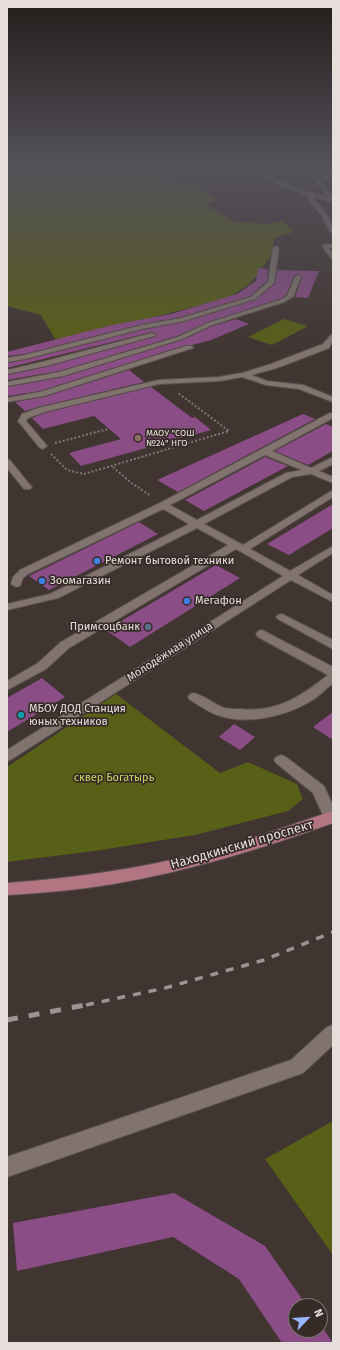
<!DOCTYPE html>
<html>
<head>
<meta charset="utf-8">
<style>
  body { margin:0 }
  #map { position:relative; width:340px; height:1350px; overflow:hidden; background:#413531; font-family:"Fira Sans",sans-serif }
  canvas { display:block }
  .frame { position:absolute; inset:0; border:8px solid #e6dedb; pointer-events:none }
  .north { position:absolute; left:288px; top:1298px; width:40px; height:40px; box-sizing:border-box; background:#362b27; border:1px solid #7c736f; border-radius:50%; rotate:65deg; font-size:11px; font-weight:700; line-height:16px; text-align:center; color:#e6dedb }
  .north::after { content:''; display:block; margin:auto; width:14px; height:18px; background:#98b6fd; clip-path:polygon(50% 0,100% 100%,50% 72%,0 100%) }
</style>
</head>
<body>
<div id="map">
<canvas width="340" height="1350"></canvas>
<div class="frame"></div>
<div class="north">N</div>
</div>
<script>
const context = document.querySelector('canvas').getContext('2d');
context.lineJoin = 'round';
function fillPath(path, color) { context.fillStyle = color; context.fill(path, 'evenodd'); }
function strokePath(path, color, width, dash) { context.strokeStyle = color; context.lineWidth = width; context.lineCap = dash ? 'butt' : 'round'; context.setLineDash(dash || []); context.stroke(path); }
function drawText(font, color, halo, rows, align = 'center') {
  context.font = font + ' "Fira Sans",sans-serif'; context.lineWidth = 3.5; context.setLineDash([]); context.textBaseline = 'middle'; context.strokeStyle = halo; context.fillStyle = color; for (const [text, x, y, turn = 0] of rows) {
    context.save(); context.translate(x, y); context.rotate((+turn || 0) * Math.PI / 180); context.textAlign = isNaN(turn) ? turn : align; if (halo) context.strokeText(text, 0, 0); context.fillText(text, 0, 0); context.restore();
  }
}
const green = new Path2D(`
  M7,166h143l25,16 14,-1 28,19 -13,4 32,18 32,2 14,-3 12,11 -20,6 -2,16 -14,20 -10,11 -20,13 -171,44 -16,-27 -34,-9z
  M284,319l24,7 -36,19 -24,-8z
  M116,694l104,79 28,-11 49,22 6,15 -15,12 -93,24 -101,16 -87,11v-95z
  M333,1121v134l-68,-96z`);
const building = new Path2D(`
  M258,268l10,1 -1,12 -17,15 -69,21 -39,7 -117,30 -18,2v-4l105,-27 59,-11 66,-20 19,-13z
  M277,270l42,1 -11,27 -13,-1 7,-19 -5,-4 -3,2 -8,19 -6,4 -72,23 -31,14 -118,35 -52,9v-5l39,-8 108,-30 3,-3 -5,-2 -145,36v-5l18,-3 117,-30 42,-8 71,-22 20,-16z
  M236,319l13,5 -38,16 -19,5h-6l-146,46 -31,5 -2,-2v-7l56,-10 119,-37 31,-14z
  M129,370l15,12 -106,25 -13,4 -10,-9 29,-5z
  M151,387l41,31 3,-1 16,13 -130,36 -12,-13 52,-14 -27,-23 -51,13 -11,-11 12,-5z
  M303,414l12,5 -137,73 -21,-12z
  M326,424l7,3v24l-25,14 -33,-14z
  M265,457l23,9 -84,45 -19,-11z
  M333,504v24l-44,27 -22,-11z
  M139,522l19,12 -109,56 -20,-14z
  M216,565l24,13 -110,69 -24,-17z
  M42,678l23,19 -58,35v-34z
  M333,712v28l-20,-13z
  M234,724l21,13 -15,13 -21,-13z
  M174,1193l91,53 42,60h-11v24h24v-6l13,19h-51l-43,-64 -66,-42 -156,34 -4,-48z`);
const path = new Path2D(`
  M55,443l53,-14
  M51,454l16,16 17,4 145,-43 -51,-38
  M113,467l17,15 21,14`);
const minor = new Path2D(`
  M248,166c9,0 24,12 34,16 15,7 30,12 46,15l-24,-31h4l10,13 15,-5v3l-13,4 13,17v5l-19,-6 -1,2c10,9 20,20 20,35l-3,-2 -9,-18 -14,-15 3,-3 -33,-12z
  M325,244h8v4h-4l4,5v6l-2,-1 -9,-12z
  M276,246l3,2 -5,35 -19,16 -71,22 -42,8 -117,30 -18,3v-4l18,-3 117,-30 39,-7 70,-21 17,-15 5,-34z
  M298,275l3,2 -8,20 -9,5 -72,23 -30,14 -119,37 -56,10v-4l52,-10 119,-35 30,-14 72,-23 7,-4 8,-19z
  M152,333l4,2 -2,1 -108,30 -39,8v-4l35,-8z
  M333,334v7l-4,7 -52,20 -26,7 16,6 36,4 30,12v5l-34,-13 -33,-4 -24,-8 -23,4 -60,3 -115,28 -16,6 -2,3 21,25 -4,3 -3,-1 -22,-27 4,-7 16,-6 121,-28 60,-3 23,-4 29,-9 52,-20 8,-9z
  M186,346h6l1,2 -149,48 -37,6v-4l33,-6z
  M330,413h3v5l-61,33 39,17 22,-11v7l-14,7 14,6v6l-22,-9 -19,3 -88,47 39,21 90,-55v7l-83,52 40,22 43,-25v7l-35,22 35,20v7l-42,-22 -279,179 -5,2v-11l276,-174 -47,-27 -167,99 -23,21 -39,21v-9l31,-18 23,-21 167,-97 -31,-17 -139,70 -51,12v-6l43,-10 139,-70 -26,-15 -135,65 -5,4 -3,8 -4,1 -5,-3 2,-7 7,-7 140,-67zM265,455l37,15 -16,3 -89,47 -27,-15z
  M7,459l3,1 20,25 2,2 -2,2h-6l-17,-21z
  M282,614l51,26v9l-55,-30 -2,-2 2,-2z
  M262,630l71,37v16c-7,6 -14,13 -22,18 -25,15 -62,24 -91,15 -11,-3 -21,-11 -30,-16l-2,-3 2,-3 4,-1c11,3 20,11 30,15 5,1 11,1 16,1 37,4 61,-13 88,-34l-70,-38 -2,-3 2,-3z
  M281,755l5,2 38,29 9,20v17l-7,-1 -13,-29 -37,-30 -2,-3 2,-3z
  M333,1025v20l-30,28 -296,104v-20l284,-97 36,-33z`);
const major = new Path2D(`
  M333,811v12c-72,26 -144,48 -220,61 -35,6 -71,9 -106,11v-12c67,-5 133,-14 198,-31 44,-11 85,-27 128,-41z`);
const railFar1 = new Path2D(`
  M86,1005l79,-17 99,-28 69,-28`);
const rail = new Path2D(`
  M7,1020l83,-16`);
const markers = [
  [138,438,4,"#8d6e63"],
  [97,561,4,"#3f7fe0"],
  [42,581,4,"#3f7fe0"],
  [187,601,4,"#3f7fe0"],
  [148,627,4,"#5c6f8a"],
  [21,715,4,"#0f9aa8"]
];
const farPoinames = [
  ["МАОУ \"СОШ",146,433],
  ["№24\" НГО",146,443]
];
const poiNames = [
  ["Ремонт бытовой техники",105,561],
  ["Зоомагазин",50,581],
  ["Мегафон",195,601],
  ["Примсоцбанк",140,627,"right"],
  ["МБОУ ДОД Станция",29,709],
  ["юных техников",29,722]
];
const streetNames = [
  ["Молодёжная улица",170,652,-33]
];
const parkNames = [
  ["сквер Богатырь",114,778]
];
const nearStreetnames = [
  ["Находкинский проспект",242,845,-16]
];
fillPath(green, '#585f16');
fillPath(building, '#8a4d86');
strokePath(minor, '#5c524f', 2);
strokePath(major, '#5c524f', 2);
strokePath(path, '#817673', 2, [2, 2]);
fillPath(minor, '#81746f');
fillPath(major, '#b37582');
strokePath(railFar1, '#9d9390', 3.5, [8, 8]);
strokePath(rail, '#9d9390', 5, [11, 11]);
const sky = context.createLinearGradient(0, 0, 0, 355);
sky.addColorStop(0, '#241d1b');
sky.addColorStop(0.47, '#54515a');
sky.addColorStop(1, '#54515a00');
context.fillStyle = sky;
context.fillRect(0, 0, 340, 355);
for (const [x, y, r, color] of markers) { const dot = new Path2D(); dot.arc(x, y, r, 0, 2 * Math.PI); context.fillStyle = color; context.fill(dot); strokePath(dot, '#362b27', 1.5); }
drawText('9px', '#e6dedb', '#362b27', farPoinames, 'left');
drawText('11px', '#e6dedb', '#362b27', poiNames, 'left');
drawText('11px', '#e6dedb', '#362b27', streetNames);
drawText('11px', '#c8d661', '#362b27', parkNames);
drawText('13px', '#e6dedb', '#362b27', nearStreetnames);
</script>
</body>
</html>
